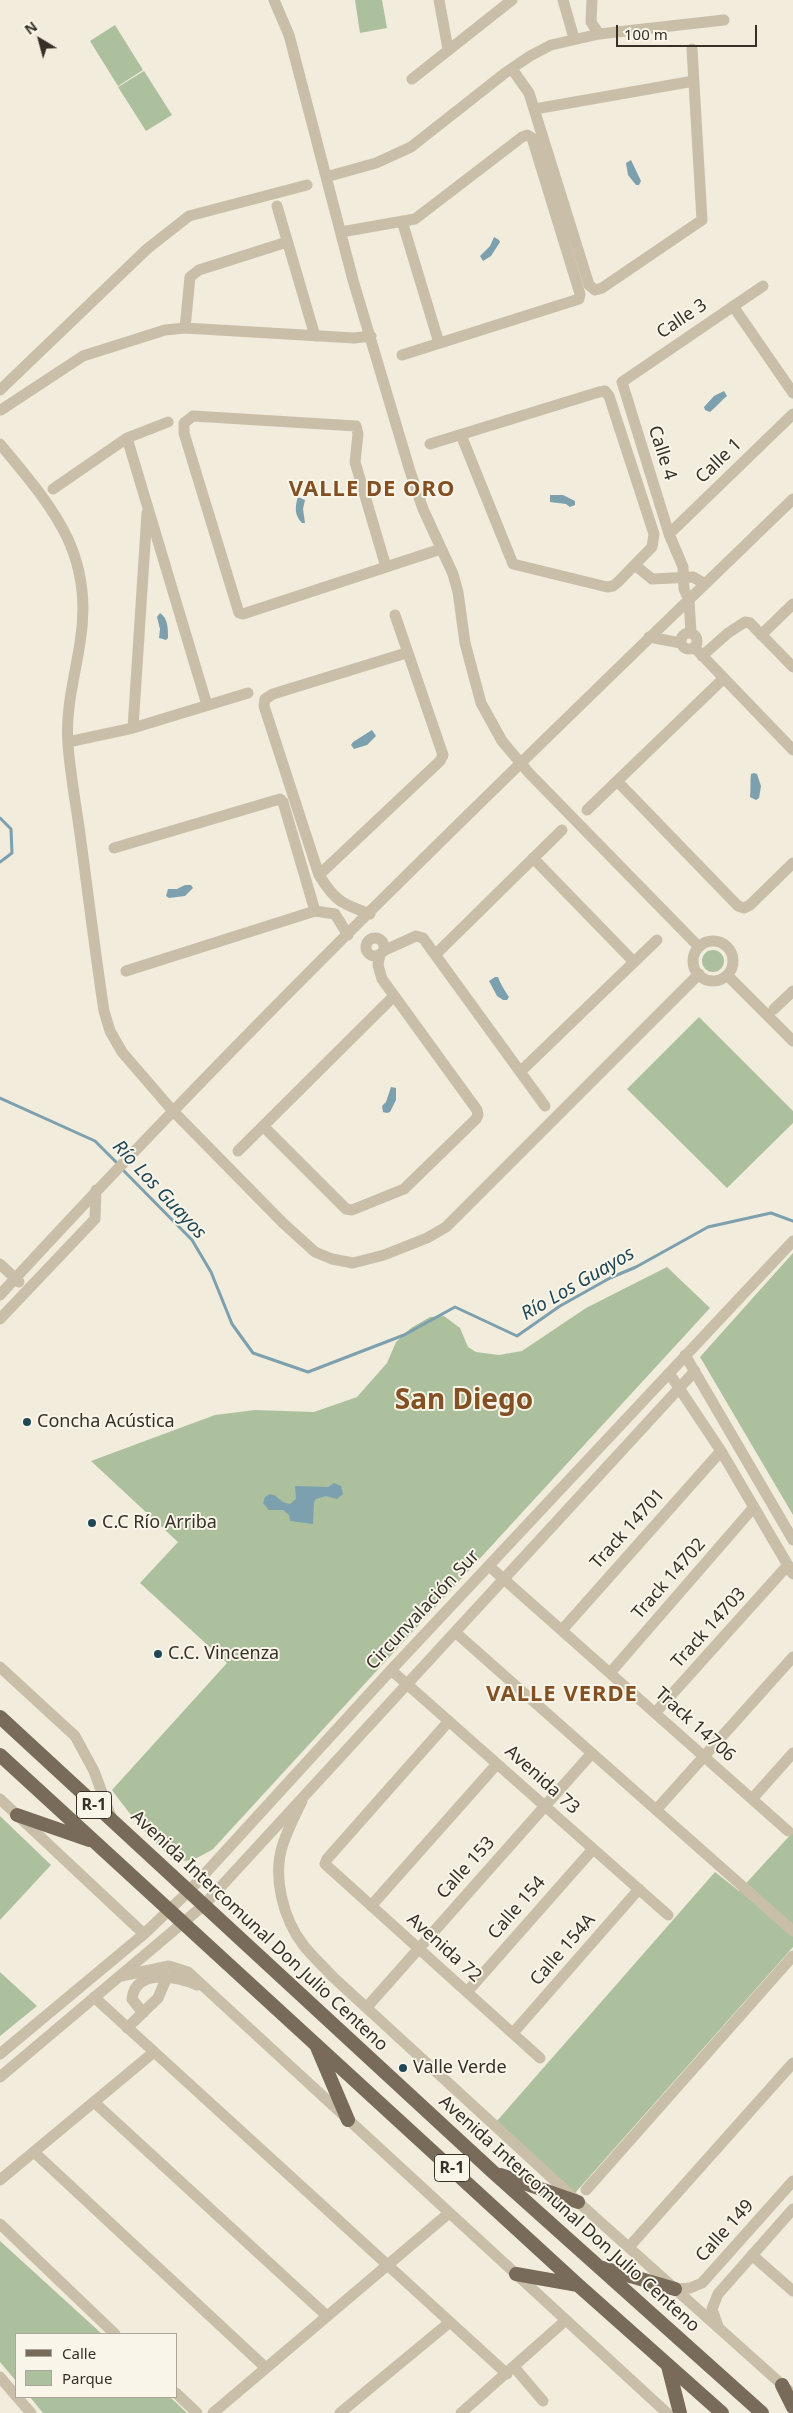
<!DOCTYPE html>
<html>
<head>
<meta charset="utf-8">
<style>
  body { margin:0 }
  #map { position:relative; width:793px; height:2413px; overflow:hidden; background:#f1ecdc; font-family:"Noto Sans",sans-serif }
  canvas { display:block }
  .legend { position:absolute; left:15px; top:2333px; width:162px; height:65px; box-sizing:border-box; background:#f9f5e9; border:1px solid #aba69c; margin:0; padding:6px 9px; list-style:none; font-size:15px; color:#363028 }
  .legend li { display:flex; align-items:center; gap:10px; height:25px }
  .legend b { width:25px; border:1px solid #aba69c }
  .north { position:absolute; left:15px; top:15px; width:50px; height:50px; -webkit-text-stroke:4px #f9f5e9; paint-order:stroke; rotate:323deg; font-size:14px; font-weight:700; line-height:20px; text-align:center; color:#363028 }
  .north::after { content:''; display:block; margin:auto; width:18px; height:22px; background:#363028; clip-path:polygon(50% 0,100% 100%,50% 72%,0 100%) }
  .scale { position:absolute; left:616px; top:25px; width:141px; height:22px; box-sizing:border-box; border:2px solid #363028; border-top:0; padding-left:6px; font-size:15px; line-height:18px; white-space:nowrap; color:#363028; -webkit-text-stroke:4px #f9f5e9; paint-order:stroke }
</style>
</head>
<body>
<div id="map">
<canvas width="793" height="2413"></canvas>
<ul class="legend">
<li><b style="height:6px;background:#786b5a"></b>Calle</li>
<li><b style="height:14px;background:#acc09d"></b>Parque</li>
</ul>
<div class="north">N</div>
<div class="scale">100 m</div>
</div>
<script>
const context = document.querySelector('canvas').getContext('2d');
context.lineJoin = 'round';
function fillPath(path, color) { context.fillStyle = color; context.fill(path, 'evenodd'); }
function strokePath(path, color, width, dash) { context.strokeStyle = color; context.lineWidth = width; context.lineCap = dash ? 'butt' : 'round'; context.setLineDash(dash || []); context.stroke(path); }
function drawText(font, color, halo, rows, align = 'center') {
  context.font = font + ' "Noto Sans",sans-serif'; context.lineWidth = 4; context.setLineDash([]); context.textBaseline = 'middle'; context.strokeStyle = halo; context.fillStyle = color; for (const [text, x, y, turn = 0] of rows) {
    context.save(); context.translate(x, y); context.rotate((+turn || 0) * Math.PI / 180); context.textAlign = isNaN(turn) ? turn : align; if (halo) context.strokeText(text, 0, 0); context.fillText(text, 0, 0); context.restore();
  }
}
const green = new Path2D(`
  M355,0h27l5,28 -27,5z
  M115,25l28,45 -25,16 -28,-45z
  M144,71l28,44 -26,16 -28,-44z
  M702 961a11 11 0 1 1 22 0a11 11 0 1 1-22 0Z
  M699,1017l94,94v12l-66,65 -100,-99z
  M793,1253v262l-93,-158z
  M667,1267l43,41 -497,541c-12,7 -22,14 -36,11 -13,-3 -56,-57 -65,-70l115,-127 -87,-80 38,-41 -87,-81 124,-46 40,-5 59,2 43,-15 30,-34 9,-21 15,-14 19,-11 14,-1 16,12 8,19 8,5 23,3 23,-4 64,-43z
  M0,1816l51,49 -51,55z
  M793,1832v115l-218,246 -79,-71 219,-250 24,19z
  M0,1972l37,34 -37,30z
  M0,2241l102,93h-86v47l-16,-19z
  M30,2397h140l17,16h-144z`);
const water = new Path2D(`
  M631,160l10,21 -2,4h-3l-8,-10 -2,-12z
  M494,237l5,3 1,2 -9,14 -8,5 -3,-5 10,-10z
  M724,391l3,5c-5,4 -10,10 -17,16l-5,-2 -1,-3 10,-11z
  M550,495h13l12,6v4l-5,2 -4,-3 -16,-2z
  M298,497l7,3 -2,9 2,14h-3c-8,-8 -7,-17 -4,-26z
  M160,613c8,5 8,16 8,25l-2,2 -7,-2 1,-9 -3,-12z
  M372,730l4,6 -9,9 -13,4 -3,-4 2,-3z
  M754,773l3,1 4,12 -2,12 -3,2 -6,-3c1,-9 0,-17 1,-23z
  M185,885h6l2,3 -8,8 -16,2 -3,-2 2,-7h9z
  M495,977h3c3,8 7,14 11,20l-2,3h-4l-6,-4 -8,-15z
  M391,1087l5,1v12l-6,12 -3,1 -4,-1 -1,-6 4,-4z
  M334,1483l7,3 2,8 -6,5 -11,-3 -10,3 -2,3 -1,22 -23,-3 -1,-6 -6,-5h-14l-6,-7 2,-6 5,-3c8,1 10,9 20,10l6,-5 -1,-13 33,1z`);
const stream = new Path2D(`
  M0,818l11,11 1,24 -12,9
  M0,1098l95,43 23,23
  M122,1169l70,71 19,32 21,52 21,29 55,19 96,-37 51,-28 62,29 43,-30 50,-28 26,-11 72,-40 63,-14 22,8`);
const minor = new Path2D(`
  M274,0l15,35 64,245 57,191 13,38 30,65 5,18 7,51 16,60 21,38 27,32 170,174
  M439,0l9,49
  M563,0l11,38
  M592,0l-1,22 8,12
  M512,69l17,24 60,192 6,5 7,-2 100,-68 -10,-171
  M412,79l100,-79
  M535,109l159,-28
  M326,177l50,-14 35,-16 94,-74 25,-17 21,-11 48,-11 125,-14
  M277,206l38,130
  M402,221l37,122
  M341,232l74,-13 107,-82 5,-2 5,3 48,156 -1,5 -177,56
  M733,306l60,87
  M185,328l5,-51 9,-7 88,-28
  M0,390l147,-141 42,-33 118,-31
  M1,410l82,-54 82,-26 20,-2 169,10 17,-2
  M127,438l80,267
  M0,444c53,64 95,110 80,199 -5,33 -15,67 -12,101 2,30 8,60 12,90 8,59 15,118 24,177l6,20 12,21 50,58 111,113 32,29 17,7 21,4 31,-8 43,-17 19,-11 253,-253
  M430,444l169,-52 6,-1 4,5 45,138 -2,13 -34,35 -5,4 -6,1 -94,-23 -52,-129
  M53,489l74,-51 41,-16
  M669,534l124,-120
  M636,566l16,13 41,-2 12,7
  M386,567l-31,-105 3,-28 -2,-8 -163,-10 -9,7v10l55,180 4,1 198,-65
  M681 641a8 8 0 1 1 16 0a8 8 0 1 1-16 0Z
  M691,633l-2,-33 -5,-11 -1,-22 -14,-33 -47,-152 141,-96
  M761,635l32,-31
  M649,637l32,6
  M694,647l99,103
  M702,656l26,-23 17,-11 5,1 43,44
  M133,728l14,-215
  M68,742l65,-14 115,-35
  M617,781l121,125 6,2 6,-3 43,-42
  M587,810l136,-131
  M114,848l166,-49 3,3 32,109
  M533,858l101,104
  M319,875l121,-114 3,-6 -48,-140
  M370,914c-28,-10 -35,-13 -51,-39l-55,-169 1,-7 8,-5 133,-41
  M366 947a9 9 0 1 1 18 0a9 9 0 1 1-18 0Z
  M693 961a20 20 0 1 1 40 0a20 20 0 1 1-40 0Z
  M383,951l33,-15 7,2 122,168
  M436,954l126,-124
  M126,971l189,-60 20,3 13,21
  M727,975l66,66
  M774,1009l19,-18
  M521,1071l136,-131
  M263,1126l83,83 6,1 52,-21 72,-70 2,-4 -1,-5 -95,-131 -4,-14 2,-11
  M238,1151l156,-155
  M0,1264l19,18
  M0,1295c253,-276 524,-536 793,-796
  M0,1319l95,-100 1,-29
  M685,1355l108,185
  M669,1373l52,78 72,123
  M489,1566l299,265
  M562,1630l159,-179
  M455,1632l338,299
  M0,1667l75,69 19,35 18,49
  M391,1670l277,245
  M610,1673l144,-166
  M655,1713l133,-148
  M449,1721l-122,138 -2,5 215,194
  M0,1799l144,135
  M752,1799l41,-46
  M302,1801c-7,14 -14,28 -19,43 -11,32 0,75 21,102 9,11 20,21 29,31l245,225 210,188
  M656,1810l137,-153
  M371,1906l126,-142
  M121,1976l48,-10 19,6 479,441
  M467,1992l126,-143
  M94,1997l413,377
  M367,2007l225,-254
  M143,2013l-11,-14c3,-31 46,-23 65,-14
  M127,2028l31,-30 9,-21
  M513,2033l126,-144
  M0,2054l144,-120 45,-43 202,-221 402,-429
  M0,2077l204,-172 491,-534
  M94,2102l233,214
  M34,2152l232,216
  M0,2180l154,-128
  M586,2190l207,-234
  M0,2224l115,110
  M629,2247l164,-184
  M752,2255l41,36
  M675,2289l15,-1 12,-5 91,-102
  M718,2326l-6,-17 6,-15 75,-85
  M514,2367l29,34
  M0,2377l16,19
  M176,2393l21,20
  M17,2397l14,16
  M213,2413l236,-200
  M340,2413l110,-91
  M461,2413l105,-93`);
const primary = new Path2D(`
  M0,1717l493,455 269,241
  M0,1755l578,530 144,128
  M17,1815l72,25
  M317,2047l31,73
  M501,2175l77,27
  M603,2268l72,21
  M516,2274l62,11
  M668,2366l12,47
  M782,2385l11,22`);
const markers = [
  [27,1422,5,"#1f4757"],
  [92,1523,5,"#1f4757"],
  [158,1654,5,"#1f4757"],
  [403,2068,5,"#1f4757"]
];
const shields = [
  [94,1805,35],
  [452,2168,35]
];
const shieldNames = [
  ["R-1",94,1805],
  ["R-1",452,2168]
];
const streetNames = [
  ["Calle 3",682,319,-34],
  ["Calle 4",662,453,72],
  ["Calle 1",719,461,-44],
  ["Track 14701",628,1529,-48],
  ["Track 14702",669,1579,-49],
  ["Circunvalación Sur",423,1610,-47],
  ["Track 14703",709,1628,-48],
  ["Track 14706",695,1725,42],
  ["Avenida 73",542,1780,42],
  ["Calle 153",466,1868,-48],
  ["Calle 154",517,1908,-49],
  ["Avenida Intercomunal Don Julio Centeno",259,1931,43],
  ["Avenida 72",444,1948,42],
  ["Calle 154A",563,1950,-49],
  ["Avenida Intercomunal Don Julio Centeno",569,2214,42],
  ["Calle 149",725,2231,-48]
];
const poiNames = [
  ["Concha Acústica",37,1422],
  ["C.C Río Arriba",102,1523],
  ["C.C. Vincenza",168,1654],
  ["Valle Verde",413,2068]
];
const waterNames = [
  ["Río Los Guayos",159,1190,47],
  ["Río Los Guayos",578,1284,-30]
];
const districtNames = [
  ["VALLE DE ORO",372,490],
  ["VALLE VERDE",562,1695]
];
const townNames = [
  ["San Diego",464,1401]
];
fillPath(green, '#acc09d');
fillPath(water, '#7ca0ae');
strokePath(stream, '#7ca0ae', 3);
strokePath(minor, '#c9bfa8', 11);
strokePath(primary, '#786b5a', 14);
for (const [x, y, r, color] of markers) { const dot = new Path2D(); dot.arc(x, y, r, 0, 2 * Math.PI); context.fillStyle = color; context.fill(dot); strokePath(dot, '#f9f5e9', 2); }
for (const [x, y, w] of shields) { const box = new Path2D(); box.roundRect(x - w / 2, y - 13.5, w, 27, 4); context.fillStyle = '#f9f5e9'; context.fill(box); strokePath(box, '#363028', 1); }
drawText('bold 16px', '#363028', null, shieldNames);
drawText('18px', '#363028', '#f9f5e9', streetNames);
drawText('18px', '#363028', '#f9f5e9', poiNames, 'left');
drawText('italic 19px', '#1f4757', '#f9f5e9', waterNames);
context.letterSpacing = '1px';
drawText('bold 22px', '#835023', '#f9f5e9', districtNames);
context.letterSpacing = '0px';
drawText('bold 28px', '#835023', '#f9f5e9', townNames);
</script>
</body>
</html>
